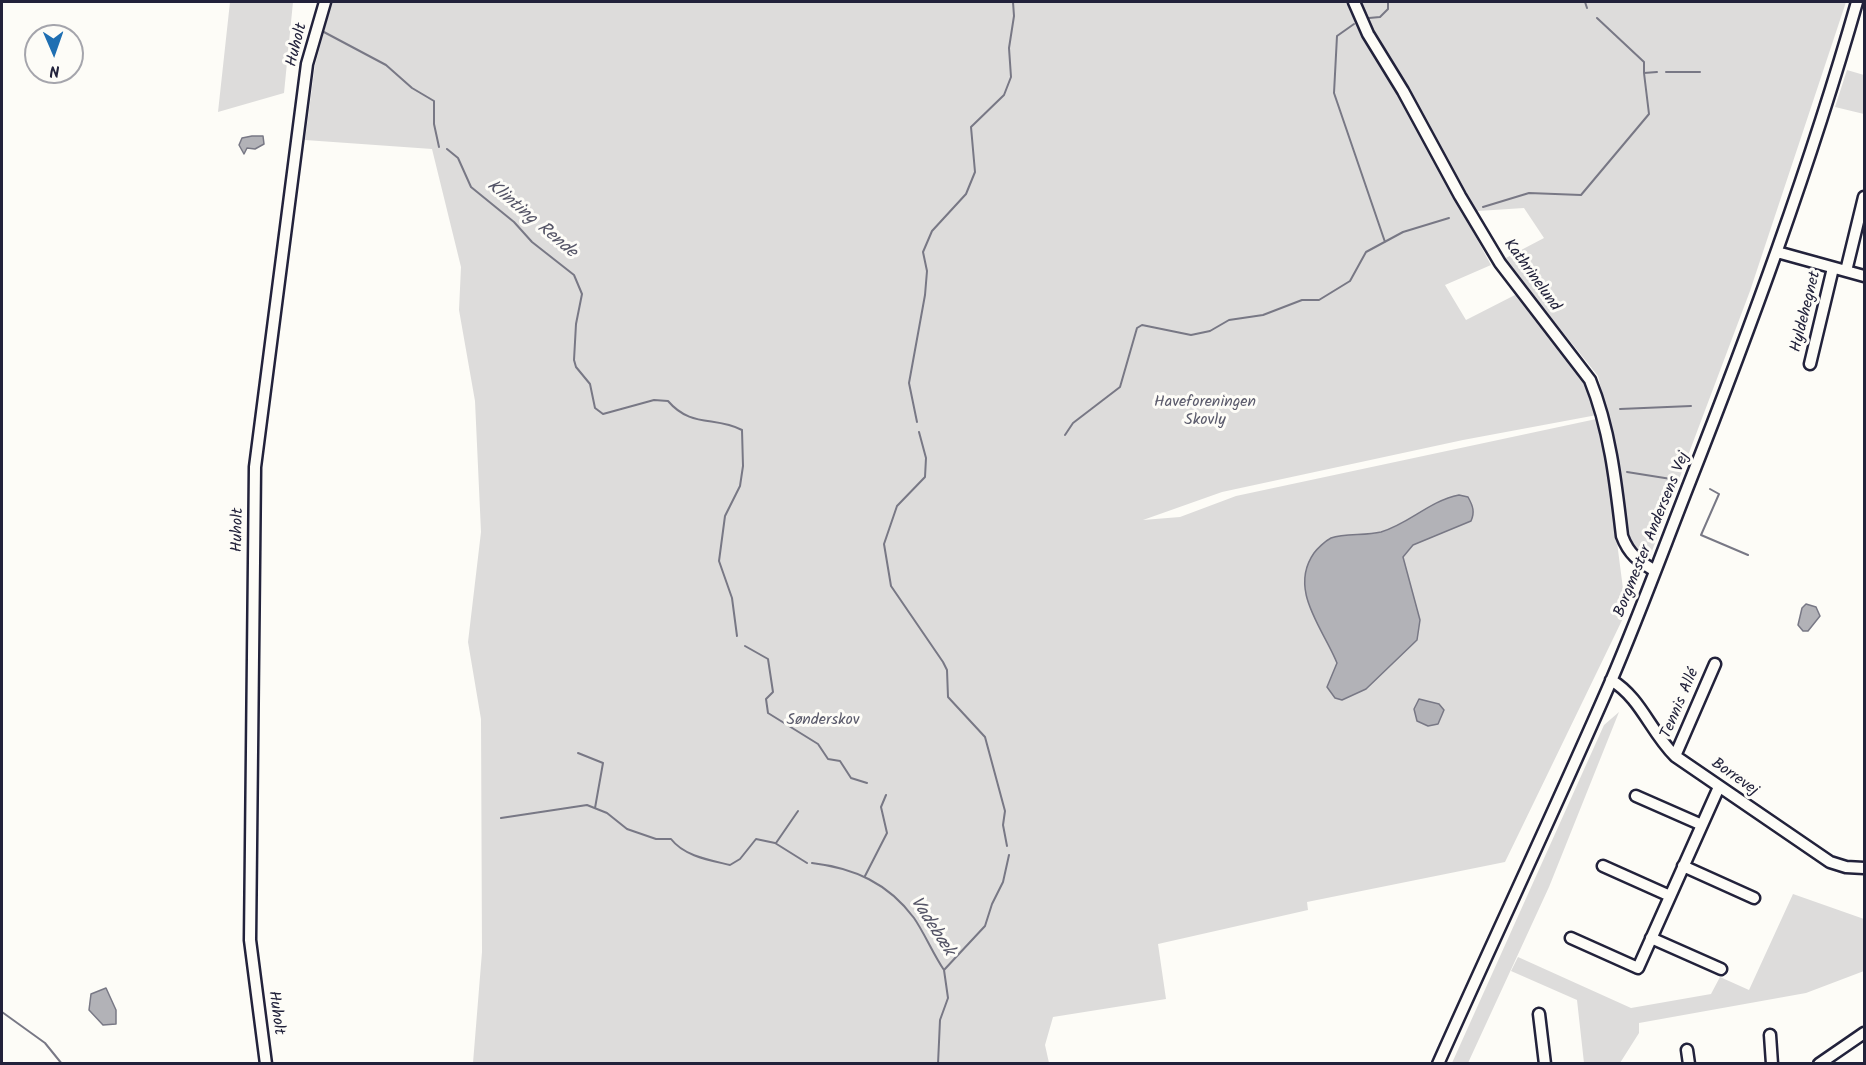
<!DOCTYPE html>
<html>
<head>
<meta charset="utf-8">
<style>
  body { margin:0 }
  #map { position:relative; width:1866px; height:1065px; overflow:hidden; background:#fdfcf7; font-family:Kalam,sans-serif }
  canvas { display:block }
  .frame { position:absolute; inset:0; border:3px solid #22223b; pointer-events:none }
  .north { position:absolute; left:24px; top:24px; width:60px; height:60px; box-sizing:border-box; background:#fdfcf7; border:2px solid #a5a5ac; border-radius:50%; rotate:178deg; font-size:16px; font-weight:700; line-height:24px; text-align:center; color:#22223b }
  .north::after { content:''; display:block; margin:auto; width:21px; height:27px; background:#1f6fb2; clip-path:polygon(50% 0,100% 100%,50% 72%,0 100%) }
</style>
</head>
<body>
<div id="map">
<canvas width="1866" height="1065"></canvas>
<div class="frame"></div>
<div class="north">N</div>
</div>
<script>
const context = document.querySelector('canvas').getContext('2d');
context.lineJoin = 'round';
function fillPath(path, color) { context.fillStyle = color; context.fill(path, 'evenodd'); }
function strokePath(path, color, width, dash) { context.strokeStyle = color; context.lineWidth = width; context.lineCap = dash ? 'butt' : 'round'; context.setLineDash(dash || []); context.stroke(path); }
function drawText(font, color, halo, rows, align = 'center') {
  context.font = font + ' Kalam,sans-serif'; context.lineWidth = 6; context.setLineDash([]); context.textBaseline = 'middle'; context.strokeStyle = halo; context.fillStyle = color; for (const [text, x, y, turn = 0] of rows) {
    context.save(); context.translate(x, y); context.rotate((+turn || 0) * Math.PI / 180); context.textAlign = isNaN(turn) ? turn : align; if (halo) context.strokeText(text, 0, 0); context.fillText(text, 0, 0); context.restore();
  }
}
const green = new Path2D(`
  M230,2h63l-9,91 -66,19z
  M332,2h1514l-96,289 -101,268 -18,-16 -5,-12 -8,-72 -20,-83 -94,-117 40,-21 -20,-30 -46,3 -13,6 26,48 -46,20 21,35 49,-25 67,83 15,37 -134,25 -241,52 -79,28 37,-3 56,-21 365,-78 25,194 -121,250 -198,40 1,8 -150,34 8,55 -113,18 -8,28 4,18h-576l9,-111 -1,-233 -13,-77 13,-110 -6,-131 -16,-91 2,-43 -29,-118 -127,-9 10,-75z
  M1847,70l17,5v39l-29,-7z
  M1619,712l-70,175 -81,176h-16l152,-338z
  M1793,894l71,25v52l-58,22 -167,30v10l-19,30h-36l-7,-63 -66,-29 7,-14 113,51 80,-14 9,-17 29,13z`);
const water = new Path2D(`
  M252,136h11l1,8 -9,5 -8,-1 -3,6 -5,-9 3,-7z
  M1459,495l9,2c5,9 7,15 3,24l-58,24 -10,12 17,63 -3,20 -51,49 -24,11 -7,-2 -8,-11 10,-24c-14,-35 -49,-73 -23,-110 3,-4 11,-12 17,-15 14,-5 34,-2 50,-6 28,-8 48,-31 78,-37z
  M1806,604l10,3 4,9 -12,15h-5l-5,-6 4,-17z
  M1419,699l20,5 5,6 -6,14 -10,2 -11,-5 -3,-12z
  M106,988l10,22v14l-13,1 -14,-15 2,-16z`);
const stream = new Path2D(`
  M1585,2l2,6
  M1369,18l11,-1 8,-8v-7
  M1597,18l47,44v11
  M1354,24l-17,12 -3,57 51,149
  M322,31l64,34 26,23 22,13v23l5,23
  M1666,72h34
  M447,149l11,9 13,29 43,35 18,20 42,33 8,19 -6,30 -2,36 2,7 14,17 5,24 8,6 51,-14 14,1c23,27 47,15 74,29l1,36 -3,20 -15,30 -6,45 13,37 5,38
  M1483,207l46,-14 52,2 68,-81 -5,-41 13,-1
  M1620,409l71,-3
  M917,422l-8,-39 16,-88 2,-24 -4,-19 9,-21 34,-37 9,-22 -4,-45 33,-32 7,-18 -2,-29 5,-32 -1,-14
  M919,432l7,26 -1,19 -28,29 -13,38 7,42 52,76 4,8 1,27 37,40 20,74 -2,14 4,21
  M1065,435l8,-12 47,-36 17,-59 5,-3 49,10 19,-4 19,-11 34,-5 39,-15h17l31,-19 16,-29 37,-20 46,-14
  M1627,472l44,7
  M1710,489l9,5 -18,41 47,20
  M745,646l23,13 5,33 -7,7 2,14 50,31 10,15 12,2 11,17 16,5
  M578,753l25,10 -8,45
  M501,818l86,-13 20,8 20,16 29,10h15c13,17 38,21 59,26l10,-6 16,-20 19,4 32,20
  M776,843l22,-32
  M812,863c42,5 76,20 102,55 11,16 19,36 30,52
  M865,876l22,-43 -6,-26 5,-12
  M2,1012l43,31 17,21
  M938,1064l2,-44 8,-22 -4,-28 41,-44 7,-22 11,-22 6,-27`);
const minor = new Path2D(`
  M1354,2l14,32 35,57 57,105 40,67 90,117c20,49 26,104 32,156 7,19 17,25 33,35
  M1777,252l87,24
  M1846,271l18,-74
  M1810,364l23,-96
  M1611,680c30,18 39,51 64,76l155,106 16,5 18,1
  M1675,756l40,-92
  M1636,796l66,29
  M1603,866l67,30
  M1683,866l71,32
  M1571,938l67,30 81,-181
  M1651,938l70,31
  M1539,1014l6,50
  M1770,1035l2,29
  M1687,1050l2,14
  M266,1064l-16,-124 5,-473 52,-403 18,-62
  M1438,1064c57,-128 117,-254 173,-383 27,-63 51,-128 76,-192 63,-160 123,-322 170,-487
  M1819,1064l45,-31`);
const streetNames = [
  ["Huholt",298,45,-76],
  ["Kathrinelund",1531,276,54],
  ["Hyldehegnet",1807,312,-76],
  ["Huholt",239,530,-89],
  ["Borgmester Andersens Vej",1653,535,-68],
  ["Tennis Allé",1681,704,-67],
  ["Borrevej",1734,778,35],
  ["Huholt",275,1013,82]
];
const parkNames = [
  ["Haveforeningen",1205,403],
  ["Skovly",1205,421],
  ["Sønderskov",823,721]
];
const waterNames = [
  ["Klinting Rende",531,220,40],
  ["Vadebæk",931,927,57]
];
fillPath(green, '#dddcdb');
fillPath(water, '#b2b2b7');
strokePath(water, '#787885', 1.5);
strokePath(stream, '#787885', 2);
strokePath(minor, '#22223b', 15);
strokePath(minor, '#fdfcf7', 10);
drawText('16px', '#22223b', '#fdfcf7', streetNames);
drawText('16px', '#5a5a6b', '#fdfcf7', parkNames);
drawText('italic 18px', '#545466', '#fdfcf7', waterNames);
</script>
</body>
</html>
